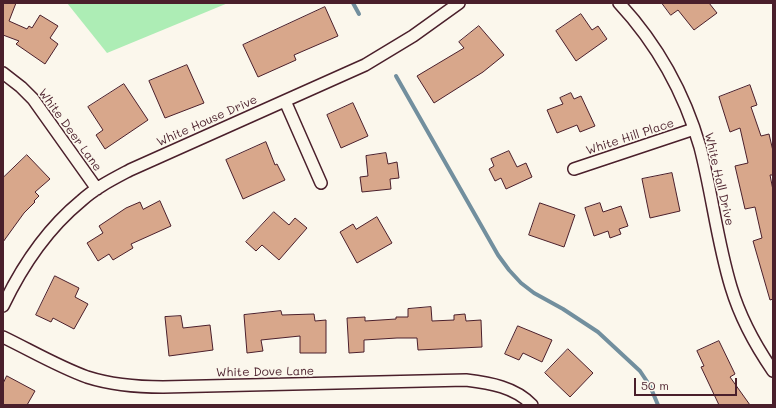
<!DOCTYPE html>
<html>
<head>
<meta charset="utf-8">
<style>
  body { margin:0 }
  #map { position:relative; width:776px; height:408px; overflow:hidden; background:#fbf7ec; font-family:Mali,sans-serif }
  canvas { display:block }
  .frame { position:absolute; inset:0; border:4px solid #4a1f2b; pointer-events:none }
  .scale { position:absolute; left:634px; top:378px; width:103px; height:18px; box-sizing:border-box; border:2px solid #4a1f2b; border-top:0; padding-left:5px; font-size:12px; line-height:14px; white-space:nowrap; color:#4a1f2b; -webkit-text-stroke:3px #fbf7ec; paint-order:stroke }
</style>
</head>
<body>
<div id="map">
<canvas width="776" height="408"></canvas>
<div class="frame"></div>
<div class="scale">50 m</div>
</div>
<script>
const context = document.querySelector('canvas').getContext('2d');
context.lineJoin = 'round';
function fillPath(path, color) { context.fillStyle = color; context.fill(path, 'evenodd'); }
function strokePath(path, color, width, dash) { context.strokeStyle = color; context.lineWidth = width; context.lineCap = dash ? 'butt' : 'round'; context.setLineDash(dash || []); context.stroke(path); }
function drawText(font, color, halo, rows, align = 'center') {
  context.font = font + ' Mali,sans-serif'; context.lineWidth = 3.5; context.setLineDash([]); context.textBaseline = 'middle'; context.strokeStyle = halo; context.fillStyle = color; for (const [text, x, y, turn = 0] of rows) {
    context.save(); context.translate(x, y); context.rotate((+turn || 0) * Math.PI / 180); context.textAlign = isNaN(turn) ? turn : align; if (halo) context.strokeText(text, 0, 0); context.fillText(text, 0, 0); context.restore();
  }
}
const green = new Path2D(`
  M67,3h161l-121,50z`);
const stream = new Path2D(`
  M353,3l6,11
  M396,76l102,179 11,15 12,13 13,10 29,16 35,23 42,39 10,15 8,19`);
const building = new Path2D(`
  M3,3h13l-7,18 18,8 2,-3 3,2 8,-13 18,11 -8,12 8,6 -13,20 -29,-20 3,-3 -16,-6z
  M662,3h47l8,10 -23,17 -16,-20 -7,5z
  M325,7l13,29 -44,19 2,5 -38,17 -15,-32z
  M581,14l11,16 6,-4 9,13 -31,22 -20,-30z
  M479,26l25,29 -21,17 -49,31 -17,-27 47,-28 -5,-6z
  M187,65l17,38 -39,15 -16,-37z
  M124,84l24,36 -43,29 -9,-14 7,-5 -15,-23z
  M750,85l7,20 -6,2 10,29 8,-2 4,17v24h-3l3,15v109l-3,1 -17,-59 9,-3 -7,-31 -10,2 -10,-43 13,-3 -8,-35 -10,4 -11,-35z
  M571,93l3,6 7,-3 14,30 -15,6 -3,-7 -20,8 -10,-23 16,-6 -3,-6z
  M353,103l15,33 -27,12 -14,-33z
  M266,142l9,23 2,-1 8,16 -42,19 -17,-39z
  M509,151l8,16 9,-4 6,14 -26,12 -5,-11 -6,3 -6,-12 5,-3 -3,-7z
  M386,153l2,11 9,-2 2,16 -9,1 1,10 -29,3 -2,-15 8,-1 -2,-20z
  M27,155l23,24 -15,13 4,4 -5,5 1,1 -11,11 -21,29v-64z
  M672,173l8,38 -30,7 -8,-39z
  M160,201l11,25 -40,18 2,4 -20,12 -4,-6 -11,7 -11,-18 16,-10 -4,-7 27,-18 14,-6 3,7z
  M540,203l35,12 -11,32 -35,-12z
  M600,203l3,9 18,-6 7,20 -9,3 2,5 -11,4 -2,-7 -14,5 -9,-28z
  M274,212l15,13 6,-7 12,10 -28,32 -17,-15 -6,6 -10,-9z
  M377,217l15,26 -35,20 -17,-31 13,-8 3,5z
  M55,276l24,12 -4,9 13,7 -14,25 -21,-11 -2,4 -15,-7z
  M431,307l1,14 22,-1v-5l11,-1 1,7 15,-1 1,27 -64,3 -1,-12h-20l-33,2v12l-15,1 -2,-35 18,-1v4l31,-2v-2h12v-8z
  M281,311l1,4 32,-1 1,7 11,-1v33h-26v-17l-39,4 2,11 -16,2 -3,-38z
  M181,316l2,12 27,-3 3,25 -44,6 -4,-39z
  M518,326l34,14 -10,22 -19,-9 -4,7 -14,-6z
  M719,341l16,33 -5,3 20,28h-31l-18,-38 3,-1 -7,-15z
  M568,349l25,24 -23,24 -25,-24z
  M7,376l28,15 -8,14h-24v-21z`);
const minor = new Path2D(`
  M619,3c39,42 65,89 81,144 12,46 17,94 31,140 9,30 24,58 42,84
  M3,73l18,14 12,12 64,90
  M285,101l36,82
  M574,169l120,-40
  M3,306c19,-40 44,-77 78,-105 14,-13 32,-22 49,-31l235,-105 48,-29 46,-33
  M3,337c27,13 56,30 84,40 25,8 50,10 76,10l303,-7c24,3 49,7 66,25`);
const streetNames = [
  ["White House Drive",207,121,-24],
  ["White Deer Lane",70,130,54],
  ["White Hill Place",630,137,-18],
  ["White Hall Drive",719,179,77],
  ["White Dove Lane",265,372,-1]
];
fillPath(green, '#adedb5');
strokePath(stream, '#728f9e', 4);
fillPath(building, '#d8a78b');
strokePath(building, '#4a1f2b', 1);
strokePath(minor, '#4a1f2b', 14);
strokePath(minor, '#fbf7ec', 11);
drawText('12px', '#4a1f2b', '#fbf7ec', streetNames);
</script>
</body>
</html>
